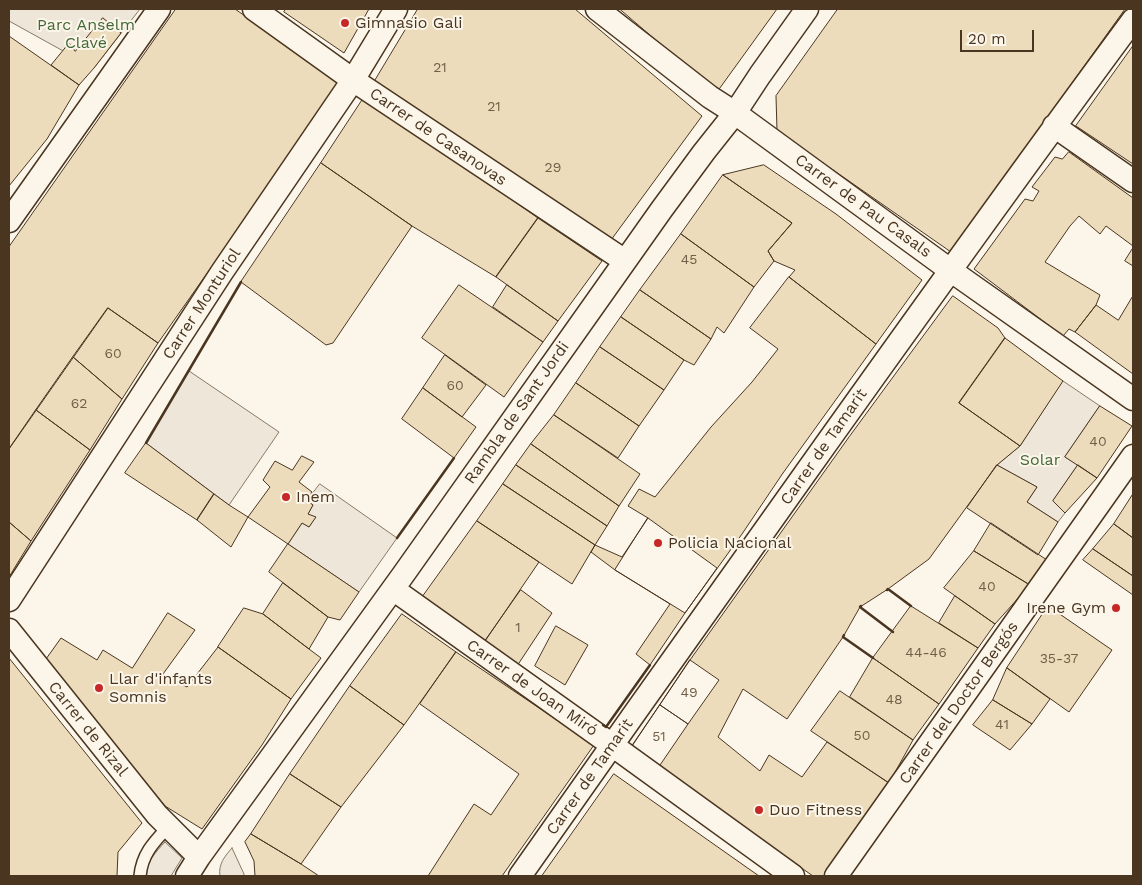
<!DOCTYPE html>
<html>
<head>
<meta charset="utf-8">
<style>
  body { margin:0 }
  #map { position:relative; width:1142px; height:885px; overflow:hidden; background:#fbf6e9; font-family:"Work Sans",sans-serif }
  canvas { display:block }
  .frame { position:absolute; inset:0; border:10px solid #4a3520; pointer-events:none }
  .scale { position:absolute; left:960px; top:30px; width:74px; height:22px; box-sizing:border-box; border:2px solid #4a3520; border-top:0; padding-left:6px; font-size:15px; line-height:18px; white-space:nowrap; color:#4a3520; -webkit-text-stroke:4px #fbf6e9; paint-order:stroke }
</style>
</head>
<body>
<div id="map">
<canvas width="1142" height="885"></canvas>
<div class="frame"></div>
<div class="scale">20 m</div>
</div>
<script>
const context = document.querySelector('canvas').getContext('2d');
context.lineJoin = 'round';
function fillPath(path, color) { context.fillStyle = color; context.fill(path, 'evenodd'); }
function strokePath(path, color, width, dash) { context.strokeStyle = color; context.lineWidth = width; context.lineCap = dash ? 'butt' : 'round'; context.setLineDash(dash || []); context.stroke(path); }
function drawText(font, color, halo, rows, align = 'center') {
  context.font = font + ' "Work Sans",sans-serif'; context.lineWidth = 4; context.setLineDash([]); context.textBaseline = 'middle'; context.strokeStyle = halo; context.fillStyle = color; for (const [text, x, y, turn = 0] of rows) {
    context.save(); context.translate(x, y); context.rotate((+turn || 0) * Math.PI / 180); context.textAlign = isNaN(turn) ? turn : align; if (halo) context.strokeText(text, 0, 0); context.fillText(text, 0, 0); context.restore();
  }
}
const green = new Path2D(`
  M9,9h131l-46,59 -85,-47z
  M189,371l90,61 -50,73 -83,-62z
  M1063,381l37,25 -35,51 13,8 -25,36 12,12 -7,9 -31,-20 10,-15 -40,-22 23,-19z
  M320,484l77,54 -38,54 -71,-48 14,-21 7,4 6,-9 -7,-4 5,-9 -6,-4z
  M165,842l17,16 -11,18h-25c1,-15 9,-23 19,-34z
  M232,848l12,26v2h-24c-2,-12 5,-20 12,-28z`);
const building = new Path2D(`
  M176,9h59l106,74 -183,260 -50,-35 -99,141v-202z
  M286,9h83l-25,44 -60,-41z
  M418,9h157l127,107 -91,124 -238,-156z
  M620,9h157l-60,83z
  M838,9h287l-174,243 -174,-121 -1,-35z
  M103,18l18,15 -27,35 -15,17 -28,-20 18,-22 6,8z
  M9,36l70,49 -32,54 -38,47z
  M1133,46v118l-57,-38z
  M365,96l173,122 -42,59 -84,-51 -91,-63z
  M1069,152l64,46v48l-27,-20 -6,8 -21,-18 -9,10 -25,36 55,33 -4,10 -21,27 -6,-3 -6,7 -89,-67 51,-70 8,2 6,-10 -7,-4 23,-30 7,2z
  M321,163l91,63 -79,117 -7,2 -85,-63z
  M764,165l72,49 86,66 -46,64 -87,-67 6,-7 -21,-9 -6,-10 24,-28 -69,-48z
  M723,175l69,48 -24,28 6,10 -20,26 -73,-53z
  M538,218l64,43 -44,60 -62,-44z
  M681,234l73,53 -30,46 -7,-6 -6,12 -71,-49z
  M1133,248v18l-8,-5z
  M789,277l87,67 -93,129 -41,61 -57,79 -35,52 -14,-11 34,-50 -55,-34 -24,-18 4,-7 27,12 26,-39 -20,-12 11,-17 16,8 56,-70 41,-45 26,-33 -28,-21z
  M459,285l84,57 -39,55 -82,-59z
  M507,285l51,36 -15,21 -50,-35z
  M640,290l71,49 -17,26 -10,-5 -63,-43z
  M953,296l45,32 7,10 -46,65 61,43 -23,19 -68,94 -41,30 -28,18 -17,30 -56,82 -44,-30 -25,48 42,34 9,-16 33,22 25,-35 62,41 -64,93h-12l-183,-127 60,-89 159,-223z
  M1133,296v78l-58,-42 21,-27 22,15z
  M108,308l50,35 -36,56 -49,-42z
  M621,317l63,43 -20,30 -64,-43z
  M1005,338l58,43 -43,65 -61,-43z
  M600,347l64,43 -25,36 -63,-43z
  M445,355l41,30 -24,32 -39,-29z
  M73,357l49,42 -32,51 -54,-40z
  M576,383l63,43 -21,32 -64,-43z
  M423,388l53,39 -22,31 -52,-39z
  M1100,406l32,20 -35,52 -32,-21z
  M36,410l54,40 -59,91 -22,-19v-73z
  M554,415l86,59 -21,32 -88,-62z
  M146,443l68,51 -17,26 -72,-47z
  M531,444l88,62 -12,20 -91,-61z
  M302,456l12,6 -15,20 13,10 -5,9 6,4 -5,9 8,3 -7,10 -7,-4 -14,21 -40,-27 22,-30 -7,-7 12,-19 17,9z
  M516,465l91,61 -12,19 -92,-61z
  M997,465l40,22 -10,15 31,20 -20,33 -71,-47z
  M1078,465l19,13 -32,35 -12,-12z
  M503,484l92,61 -23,39 -95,-63z
  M214,494l15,11 19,12 -17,30 -34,-27z
  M1133,494v44l-19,-14z
  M648,518l69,50 -32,45 -70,-43z
  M477,521l62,41 -56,82 -62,-45z
  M9,522l22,19 -22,36z
  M991,523l56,37 -17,25 -56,-34z
  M1114,524l19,14v38l-40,-27z
  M288,544l71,48 -19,28 -12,-3 -59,-45z
  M1093,549l40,27v19l-50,-35z
  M974,551l56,34 -35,39 -51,-36z
  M283,583l45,34 -19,32 -46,-35z
  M521,590l31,23 -35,53 -34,-22z
  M955,596l40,28 -17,24 -39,-25z
  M911,606l67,42 -39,56 -66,-46z
  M1048,606l64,44 -43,62 -62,-44z
  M244,608l19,6 46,35 12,9 -30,41 -73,-52z
  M168,613l27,17 -32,44 24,13 31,-40 73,52 -29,46 -60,84 -37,-23 -119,-147 15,-21 36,22 6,-10 29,18z
  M402,614l54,38 -52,73 -54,-39z
  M556,626l32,19 -23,40 -30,-19z
  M456,652l138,93 -92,131h-74l46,-72 17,11 28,-41 -99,-70z
  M9,658l133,165 -24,29 -1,24h-108z
  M873,658l66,46 -26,36 -63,-43z
  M690,660l29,20 -31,44 -28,-19z
  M1007,668l43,31 -18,25 -39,-24z
  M350,686l54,39 -63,82 -51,-33z
  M840,691l73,49 -24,43 -78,-52z
  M993,700l39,24 -22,26 -37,-25z
  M660,705l28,19 -30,44 -28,-19z
  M290,774l51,33 -40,57 -50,-30z
  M614,774l145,102h-217z
  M251,834l50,30 18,12h-64l-1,-15 -9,-19z`);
const lane = new Path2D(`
  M140,876c2,-22 14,-34 28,-49`);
const street = new Path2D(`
  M254,9l99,71 272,181
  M597,9l113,88 25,16 215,157 183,129
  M1054,126l79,55
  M9,221l150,-212
  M393,589l219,156 181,131
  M9,600l213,-328 131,-192 43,-71
  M9,630l148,185 42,42
  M187,876l12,-19 204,-282 259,-366 42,-57 31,-39 25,-38 47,-66
  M520,876c94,-134 189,-268 284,-401 109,-153 218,-305 329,-455
  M836,876l297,-420`);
const wall = new Path2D(`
  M146,443l95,-161
  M397,538l57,-80
  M887,590l1,-1 23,17
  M861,606l-1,1 33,25
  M844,635l-1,2 30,21
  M603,725l3,2 44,-62`);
const markers = [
  [345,23,5,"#c62828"],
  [286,497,5,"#c62828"],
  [658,543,5,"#c62828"],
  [1116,608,5,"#c62828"],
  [99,688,5,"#c62828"],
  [759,810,5,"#c62828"]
];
const numberNames = [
  ["21",440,68],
  ["21",494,107],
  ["29",553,168],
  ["45",689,260],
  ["60",113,354],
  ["60",455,386],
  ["62",79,404],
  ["40",1098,442],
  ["40",987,587],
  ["1",518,628],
  ["44-46",926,653],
  ["35-37",1059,659],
  ["49",689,693],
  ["48",894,700],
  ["41",1002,725],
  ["50",862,736],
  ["51",659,737]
];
const poiNames = [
  ["Gimnasio Gali",355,23],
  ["Inem",296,497],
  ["Policia Nacional",668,543],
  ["Irene Gym",1106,608,"right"],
  ["Llar d'infants",109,679],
  ["Somnis",109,697],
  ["Duo Fitness",769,810]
];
const parkNames = [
  ["Parc Anselm",86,25],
  ["Clavé",86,43],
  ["Solar",1040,460]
];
const streetNames = [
  ["Carrer de Casanovas",438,137,34],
  ["Carrer de Pau Casals",863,206,36],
  ["Carrer Monturiol",202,304,-57],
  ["Rambla de Sant Jordi",517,413,-55],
  ["Carrer de Tamarit",824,447,-55],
  ["Carrer de Joan Miró",532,688,35],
  ["Carrer del Doctor Bergós",959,703,-55],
  ["Carrer de Rizal",88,729,51],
  ["Carrer de Tamarit",590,777,-55]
];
fillPath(green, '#ede6d9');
strokePath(green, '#887966', 1);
fillPath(building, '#ecdcbc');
strokePath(building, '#4a3520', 1);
strokePath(lane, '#4a3520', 14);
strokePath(street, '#4a3520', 25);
strokePath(lane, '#fbf6e9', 11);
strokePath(street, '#fbf6e9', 22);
strokePath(wall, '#4a3520', 2.5);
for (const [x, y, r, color] of markers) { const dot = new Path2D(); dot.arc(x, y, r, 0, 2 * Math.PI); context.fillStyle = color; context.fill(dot); strokePath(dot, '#fbf6e9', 2); }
drawText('14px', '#725f47', null, numberNames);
drawText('16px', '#4a3520', '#fbf6e9', poiNames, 'left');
drawText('16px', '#436837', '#fbf6e9', parkNames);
drawText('16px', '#4a3520', '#fbf6e9', streetNames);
</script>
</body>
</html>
